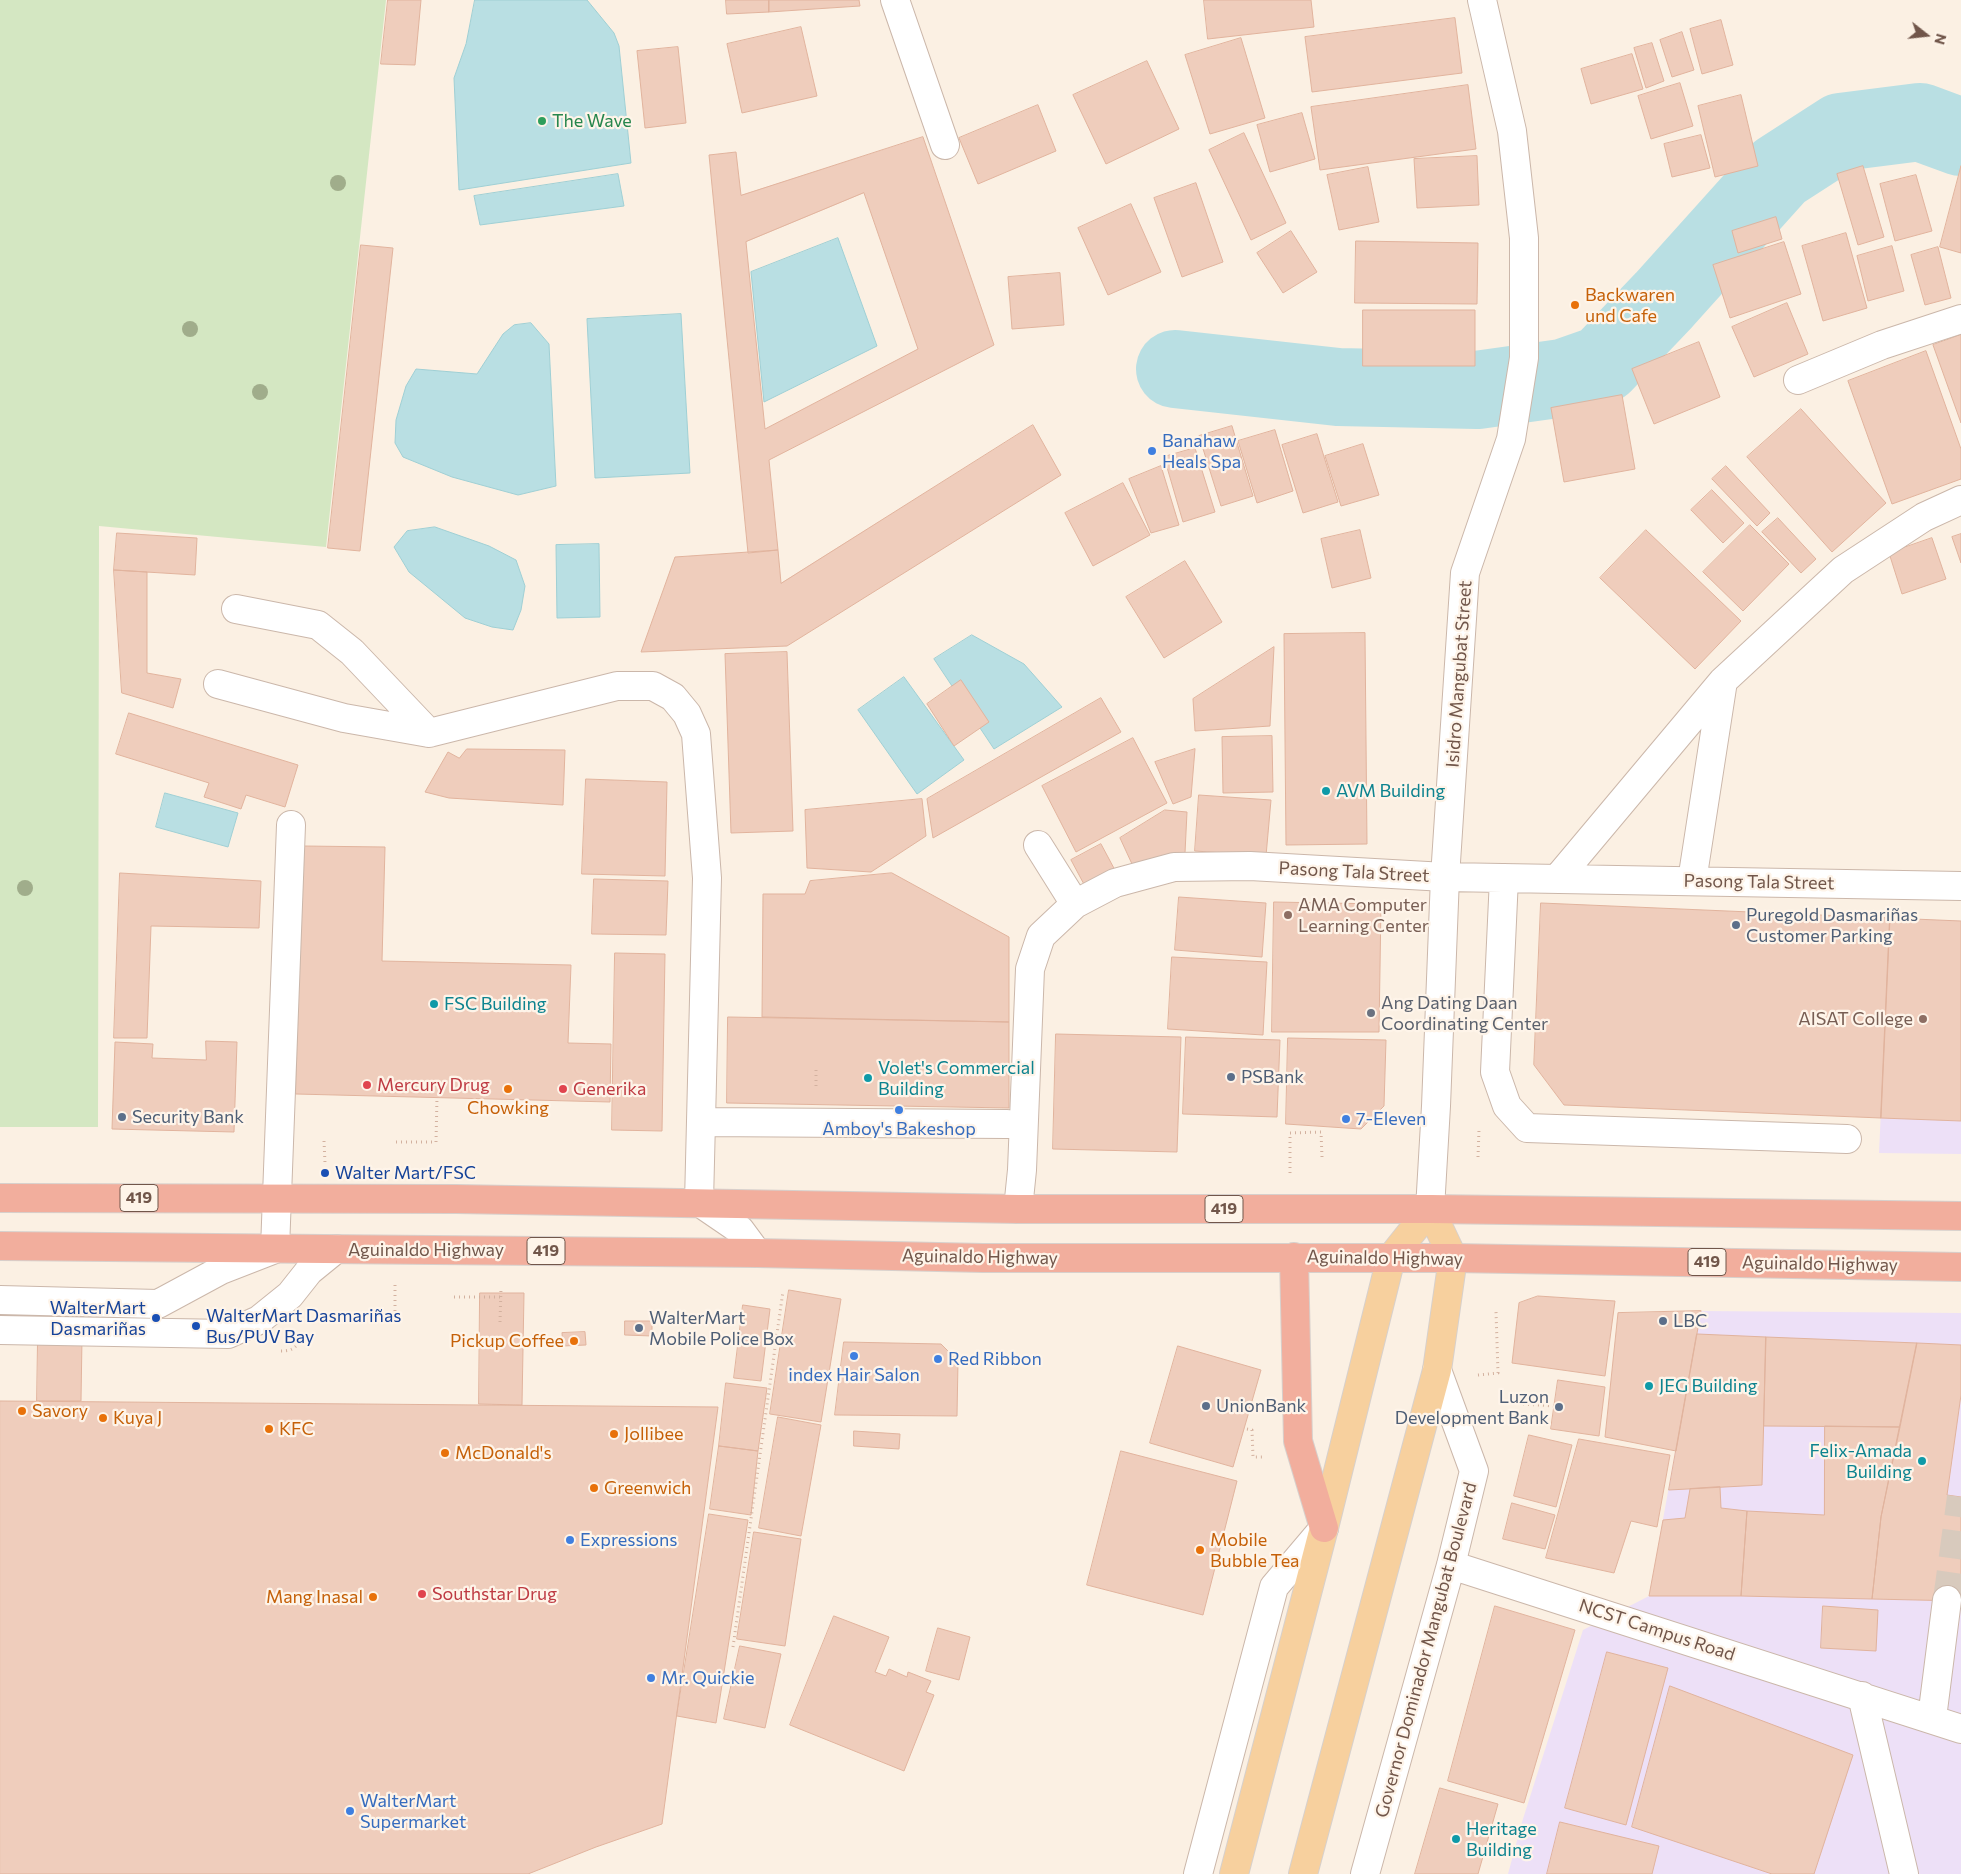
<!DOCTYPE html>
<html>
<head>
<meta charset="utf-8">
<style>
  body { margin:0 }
  #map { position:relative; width:1961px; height:1874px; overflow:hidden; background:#fbf0e3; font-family:Commissioner,sans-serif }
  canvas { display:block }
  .north { position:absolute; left:1901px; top:10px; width:50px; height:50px; -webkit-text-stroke:4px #fef4e9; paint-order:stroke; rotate:106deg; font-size:14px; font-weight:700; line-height:20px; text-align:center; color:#71564a }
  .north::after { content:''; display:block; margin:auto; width:18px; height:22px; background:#71564a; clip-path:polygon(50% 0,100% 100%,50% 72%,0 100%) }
</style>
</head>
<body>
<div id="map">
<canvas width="1961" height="1874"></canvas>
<div class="north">N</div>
</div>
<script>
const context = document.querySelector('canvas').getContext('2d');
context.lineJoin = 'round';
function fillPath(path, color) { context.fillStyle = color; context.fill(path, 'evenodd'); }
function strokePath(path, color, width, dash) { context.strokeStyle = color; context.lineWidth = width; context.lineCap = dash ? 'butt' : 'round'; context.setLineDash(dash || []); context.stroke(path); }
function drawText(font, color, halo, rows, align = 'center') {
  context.font = font + ' Commissioner,sans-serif'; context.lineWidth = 4.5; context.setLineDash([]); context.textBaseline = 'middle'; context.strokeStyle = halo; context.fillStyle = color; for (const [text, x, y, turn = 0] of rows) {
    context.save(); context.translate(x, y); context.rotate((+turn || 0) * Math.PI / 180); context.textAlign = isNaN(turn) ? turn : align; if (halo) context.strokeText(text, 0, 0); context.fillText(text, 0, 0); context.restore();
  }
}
const education = new Path2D(`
  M1890,918l71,3v233l-82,-1z
  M1701,1311l260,2v561h-453l14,-52 61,-192 66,-34z`);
const green = new Path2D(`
  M0,0h386l-60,547 -227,-21 -1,601h-98z`);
const water = new Path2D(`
  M475,0h112l27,33 5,13 12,117 -172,27 -5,-112 12,-34z
  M618,174l6,32 -144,19 -6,-29z
  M838,238l39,108 -113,56 -13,-130z
  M681,314l9,159 -95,5 -8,-159z
  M531,323l18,21 7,142 -38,9 -66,-18 -49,-20 -8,-14 1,-23 10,-34 10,-17 61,5 26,-40 11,-9z
  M435,527l54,19 27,14 9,26 -4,24 -8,20 -21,-3 -27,-9 -56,-46 -15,-25 13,-16z
  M599,544l1,73 -43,1 -1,-73z
  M972,635l52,29 38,43 -68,42 -60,-90z
  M904,677l60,83 -47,34 -59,-84z
  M165,793l73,20 -10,34 -72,-20z`);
const river = new Path2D(`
  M1175,369l163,18 139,3 86,-12 40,-14 61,-64 115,-128 62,-40 79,-10 41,15`);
const building = new Path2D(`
  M388,0h33l-6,65 -34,-1z
  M726,0h43v12l-42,2z
  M769,0h90l1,6 -91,6z
  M1204,0h107l3,27 -106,12z
  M1455,18l7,55 -150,19 -7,-55z
  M1721,20l12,45 -31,9 -12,-45z
  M801,27l16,69 -75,17 -15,-69z
  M1682,32l12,38 -22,7 -12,-37z
  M1241,38l24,80 -55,16 -25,-79z
  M1652,43l12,38 -18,7 -12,-40z
  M678,47l8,76 -41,5 -8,-77z
  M1632,54l11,35 -52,15 -10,-35z
  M1147,61l32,68 -73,35 -33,-69z
  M1680,83l13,43 -42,13 -13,-43z
  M1468,85l8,64 -156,21 -9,-63z
  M1741,95l17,71 -43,11 -17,-71z
  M1038,105l18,46 -78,33 -19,-46z
  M1302,113l13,46 -45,13 -13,-47z
  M1244,133l42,90 -35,17 -42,-90z
  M1701,135l9,33 -38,9 -8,-33z
  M923,137l71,208 -225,115 9,90 -30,3 -39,-398 27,-3 5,43zM864,193l54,156 -153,80 -19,-187z
  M1477,156l2,49 -62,3 -3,-49z
  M1863,166l21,71 -26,8 -21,-71z
  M1961,166v87l-21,-6z
  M1368,167l11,55 -40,8 -12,-55z
  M1916,175l16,56 -37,10 -15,-57z
  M1196,183l27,79 -41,15 -28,-79z
  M1131,204l30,68 -53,23 -30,-67z
  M1776,217l6,22 -44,14 -6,-22z
  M1291,231l26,41 -34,21 -26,-40z
  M1846,233l21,75 -44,13 -21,-75z
  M1356,241l122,2 -1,61 -122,-1z
  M1784,242l17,52 -71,24 -17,-53z
  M361,245l32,3 -33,303 -32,-3z
  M1892,246l12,45 -36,10 -11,-45z
  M1938,247l13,51 -26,7 -14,-50z
  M1060,273l4,52 -52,4 -4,-52z
  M1787,303l21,51 -54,23 -22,-50z
  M1363,310h112v56h-112z
  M1961,335v88l-28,-78z
  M1699,342l21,55 -66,27 -22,-55z
  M1926,351l35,98v30l-69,25 -44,-123z
  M1622,395l13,74 -71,13 -13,-74z
  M1801,409l85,94 -54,49 -85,-95z
  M1033,425l28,50 -274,171 -146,6 34,-95 103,-7 3,33z
  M1232,426l21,70 -32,10 -22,-70z
  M1275,430l18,61 -36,12 -19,-62z
  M1317,434l21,68 -35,11 -21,-68z
  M1363,444l16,51 -38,11 -16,-50z
  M1195,448l20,64 -32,10 -19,-65z
  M1161,466l18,59 -28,8 -22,-54z
  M1726,466l44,47 -13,13 -45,-47z
  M1123,483l27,52 -57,31 -28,-53z
  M1712,490l32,33 -21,20 -32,-33z
  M1778,518l38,41 -15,14 -39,-41z
  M1750,525l39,39 -46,47 -40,-39z
  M1360,530l11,48 -39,10 -11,-49z
  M1646,530l95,91 -46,48 -95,-91z
  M117,533l80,5 -2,37 -81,-5z
  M1961,534v29l-9,-26z
  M1932,538l14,41 -44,15 -13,-41z
  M1185,561l37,61 -58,36 -38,-61z
  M114,570l33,2v101l34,6 -8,29 -51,-15z
  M1365,633l2,211 -81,1 -2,-211z
  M1274,647l-4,79 -75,5 -2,-32z
  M787,652l6,179 -62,2 -6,-179z
  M961,680l28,42 -35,24 -27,-42z
  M1101,698l20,34 -188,106 -6,-39z
  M129,713l169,52 -13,42 -39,-12 -5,14 -37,-12 5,-14 -93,-29z
  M1272,736l1,56 -50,1 -1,-56z
  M1133,738l34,65 -91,49 -34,-66z
  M467,749l98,1 -2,55 -114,-7 -24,-6 23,-40 11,6z
  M1195,749l-4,48 -18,7 -18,-42z
  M586,779l81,3 -2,94 -83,-2z
  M1199,795l72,5 -5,56 -71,-5z
  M922,799l4,37 -55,36 -64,-4 -2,-58z
  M1165,810l22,2 -2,41 -53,11 -12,-26z
  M1101,844l15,28 -30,16 -15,-28z
  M303,846l82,1 -3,114 189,4 -3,78 43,1 -1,58 -314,-8z
  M120,873l141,8 -2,47 -108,-2 -4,112h-33z
  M892,873l117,64v85l-247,-5 1,-123h42l5,-13z
  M594,879l74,2 -2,54 -74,-1z
  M1179,897l87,6 -4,54 -87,-7z
  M1274,902l107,2 -2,128h-107z
  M1541,903l349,15 -9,200 -317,-13 -30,-40z
  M1890,918l71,3v200l-80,-3z
  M615,953l50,1 -3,177 -50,-1z
  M1172,957l95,5 -4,73 -95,-6z
  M728,1017l281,5v86l-282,-5z
  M1056,1034l125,3 -4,115 -124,-3z
  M1186,1037l94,3 -3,77 -94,-3z
  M1288,1038l98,2 -2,66 -23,23 -75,-5z
  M206,1041l31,1 -3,90 -122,-3 3,-87 38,2 -1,14 54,2z
  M789,1290l52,9 -20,123 -51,-8z
  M480,1293h44l-2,112 -43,-1z
  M1538,1296l77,5 -10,75 -93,-13 7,-60z
  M743,1305l27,4 -9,72 -27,-3z
  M1701,1311l-25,140 -71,-14 13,-124z
  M625,1321h27v15l-27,-1z
  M585,1332l1,13 -23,1 -1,-13z
  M1697,1334l69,3 -4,148 -93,5z
  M1766,1337l151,6 -17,84 -136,-1z
  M38,1338h44l-1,63h-44z
  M844,1342l97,2 17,17 -1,55 -122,-1z
  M1917,1343l44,2v50l-14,100 14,2v104l-89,-2 9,-82z
  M1178,1346l83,24 -28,97 -83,-24z
  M1558,1380l47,7 -6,49 -48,-7z
  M726,1383l41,5 -9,63 -39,-5z
  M0,1401l718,6 -56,417 -66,23 -68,27h-528z
  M778,1417l43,8 -20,111 -42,-8z
  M1825,1426l75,1 -19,90 -9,82 -131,-3 6,-85 77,4z
  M854,1431l46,3 -1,15 -45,-3z
  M1529,1435l43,10 -16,62 -42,-11z
  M1579,1439l91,16 -13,72 -26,-6 -17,52 -68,-15z
  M719,1446l39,5 -7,64 -41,-6z
  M1121,1451l116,30 -34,134 -116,-30z
  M1720,1487l1,21 26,3 -6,85h-92l14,-76 22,-2 5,-29z
  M1512,1503l43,12 -10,34 -42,-10z
  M709,1514l39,6 -32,203 -39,-7z
  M754,1532l47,7 -16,107 -48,-7z
  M1495,1606l80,24 -51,173 -76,-22z
  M1823,1606l55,4 -2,41 -55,-3z
  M834,1616l55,21 -14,35 11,4 3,-7 18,8 1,-5 23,9 -5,11 8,3 -30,76 -114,-46z
  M938,1628l32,9 -11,43 -33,-9z
  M740,1646l41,8 -16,74 -41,-9z
  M1607,1652l61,16 -42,157 -61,-17z
  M1670,1686l183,69 -39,119h-42l-140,-47z
  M1440,1788l58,16 -20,70h-63z
  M1560,1822l99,24 -7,28h-105z`);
const minorTunnel = new Path2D(`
  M1947,1600l14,-103`);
const path = new Path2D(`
  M816,1086v-19
  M324,1141l1,22
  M396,1142h40l1,-45
  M1478,1157l1,-27
  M1290,1173v-40l31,-1 1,25
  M395,1285v27
  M454,1297h47
  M500,1322l1,-34
  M281,1351c13,0 17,-5 22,-17
  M1478,1375l20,-2 -2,-61
  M1523,1404l31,2
  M1247,1429l5,1 1,27h11
  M733,1647l50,-356`);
const minor = new Path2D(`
  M895,0l50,145
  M1798,380l84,-35 79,-26
  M236,609l82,16 34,27 77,81
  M218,684l126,34 85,15 188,-47h36l20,11 14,17 9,20 11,144 -8,324 41,28 17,23
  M1038,845l37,59
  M1504,878l-9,194 12,34 20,22 320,11
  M1557,879l166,-198 120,-111 81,-53 37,-17
  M1692,881l31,-200
  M702,1122l305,2
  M1018,1209l4,-39 8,-201 11,-33 34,-32 40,-21 59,-16 76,-1 195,11 516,9
  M1430,1209l6,-103 9,-229 20,-304 46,-134 13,-81v-120l-12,-107 -30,-131
  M0,1300l158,4 63,-34 54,-21 16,-424
  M0,1330l228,4 31,-14 31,-25 19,-24 27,-22
  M1451,1565l510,164
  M1862,1696l42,178
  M1932,1718l15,-118
  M1198,1874l76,-287 50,-59
  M1365,1874l86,-309 23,-94 -37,-101`);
const major = new Path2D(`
  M1234,1874l90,-346 67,-270 39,-49 23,49 -16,112 -134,504`);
const highway = new Path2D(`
  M0,1198l456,1 562,10h412l531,7
  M0,1246l757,7 226,5h470l508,9
  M1294,1257l4,184 26,87`);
const trees = [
  [338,183],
  [190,329],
  [260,392],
  [25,888]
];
const markers = [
  [542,121,5,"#2e9e5b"],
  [1575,305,5,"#e8710a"],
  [1152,451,5,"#3f7fe0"],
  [1326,791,5,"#0f9aa8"],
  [1288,915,5,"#8d6e63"],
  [1736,925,5,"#5c6f8a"],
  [434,1004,5,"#0f9aa8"],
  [1371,1013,5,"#6b7280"],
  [1923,1019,5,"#8d6e63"],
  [1231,1077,5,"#5c6f8a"],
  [868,1078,5,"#0f9aa8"],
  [367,1085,5,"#e0444e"],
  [508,1089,5,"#e8710a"],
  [563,1089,5,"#e0444e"],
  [899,1110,5,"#3f7fe0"],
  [122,1117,5,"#5c6f8a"],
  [1346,1119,5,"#3f7fe0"],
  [325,1173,5,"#1a4fb4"],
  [156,1318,5,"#1a4fb4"],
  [1663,1321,5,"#5c6f8a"],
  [196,1326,5,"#1a4fb4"],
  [639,1328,5,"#5c6f8a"],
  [574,1341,5,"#e8710a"],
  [854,1356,5,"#3f7fe0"],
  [938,1359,5,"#3f7fe0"],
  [1649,1386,5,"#0f9aa8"],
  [1206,1406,5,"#5c6f8a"],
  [1559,1407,5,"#5c6f8a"],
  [22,1411,5,"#e8710a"],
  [103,1418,5,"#e8710a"],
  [269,1429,5,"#e8710a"],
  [614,1434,5,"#e8710a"],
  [445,1453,5,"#e8710a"],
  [1922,1461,5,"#0f9aa8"],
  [594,1488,5,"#e8710a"],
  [570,1540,5,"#3f7fe0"],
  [1200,1550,5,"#e8710a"],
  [422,1594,5,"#e0444e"],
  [373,1597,5,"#e8710a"],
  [651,1678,5,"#3f7fe0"],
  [350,1811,5,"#3f7fe0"],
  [1456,1839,5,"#0f9aa8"]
];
const shields = [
  [139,1198,38],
  [1224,1209,38],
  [546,1251,38],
  [1707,1262,38]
];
const shieldNames = [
  ["419",139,1198],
  ["419",1224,1209],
  ["419",546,1251],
  ["419",1707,1262]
];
const leisureNames = [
  ["The Wave",552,121]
];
const foodNames = [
  ["Backwaren",1585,295],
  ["und Cafe",1585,316],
  ["Chowking",508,1108,"center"],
  ["Pickup Coffee",564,1341,"right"],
  ["Savory",32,1411],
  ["Kuya J",113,1418],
  ["KFC",279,1429],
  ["Jollibee",624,1434],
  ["McDonald's",455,1453],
  ["Greenwich",604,1488],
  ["Mobile",1210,1540],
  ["Bubble Tea",1210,1561],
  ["Mang Inasal",363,1597,"right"]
];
const shopNames = [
  ["Banahaw",1162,441],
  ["Heals Spa",1162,462],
  ["7-Eleven",1356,1119],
  ["Amboy's Bakeshop",899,1129,"center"],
  ["Red Ribbon",948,1359],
  ["index Hair Salon",854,1375,"center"],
  ["Expressions",580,1540],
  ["Mr. Quickie",661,1678],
  ["WalterMart",360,1801],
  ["Supermarket",360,1822]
];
const streetNames = [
  ["Isidro Mangubat Street",1459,674,-86],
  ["Pasong Tala Street",1354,872,3],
  ["Pasong Tala Street",1759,882,1],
  ["Aguinaldo Highway",426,1250],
  ["Aguinaldo Highway",980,1257,1],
  ["Aguinaldo Highway",1385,1258,1],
  ["Aguinaldo Highway",1820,1264,1],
  ["NCST Campus Road",1657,1630,18],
  ["Governor Dominador Mangubat Boulevard",1426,1650,-75]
];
const cultureNames = [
  ["AVM Building",1336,791],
  ["FSC Building",444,1004],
  ["Volet's Commercial",878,1068],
  ["Building",878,1089],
  ["JEG Building",1659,1386],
  ["Felix-Amada",1912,1451,"right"],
  ["Building",1912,1472,"right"],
  ["Heritage",1466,1829],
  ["Building",1466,1850]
];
const educationNames = [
  ["AMA Computer",1298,905],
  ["Learning Center",1298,926],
  ["AISAT College",1913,1019,"right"]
];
const serviceNames = [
  ["Puregold Dasmariñas",1746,915],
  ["Customer Parking",1746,936],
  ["PSBank",1241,1077],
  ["Security Bank",132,1117],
  ["WalterMart",649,1318],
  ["Mobile Police Box",649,1339],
  ["LBC",1673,1321],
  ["Luzon",1549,1397,"right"],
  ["Development Bank",1549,1418,"right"],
  ["UnionBank",1216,1406]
];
const worshipNames = [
  ["Ang Dating Daan",1381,1003],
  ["Coordinating Center",1381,1024]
];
const healthNames = [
  ["Mercury Drug",377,1085],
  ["Generika",573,1089],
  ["Southstar Drug",432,1594]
];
const transitNames = [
  ["Walter Mart/FSC",335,1173],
  ["WalterMart",146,1308,"right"],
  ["Dasmariñas",146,1329,"right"],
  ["WalterMart Dasmariñas",206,1316],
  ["Bus/PUV Bay",206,1337]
];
fillPath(education, '#ede0f7');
fillPath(green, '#d4e7c2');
fillPath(water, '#b9dfe3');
strokePath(water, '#9fcfd4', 1);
strokePath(river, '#b9dfe3', 78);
fillPath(building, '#efcdbc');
strokePath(building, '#e1b39d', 1);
strokePath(minorTunnel, '#d8cabd', 28, [28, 14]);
strokePath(minor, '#cbb7aa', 30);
strokePath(major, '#d7d0cc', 30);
strokePath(highway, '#d7d0cc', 30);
strokePath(path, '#d3b19f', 3, [1, 4]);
strokePath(minor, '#fff', 28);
strokePath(major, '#f7d09e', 28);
strokePath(highway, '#f2ae9d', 28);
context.fillStyle = '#a0ad8b';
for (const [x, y] of trees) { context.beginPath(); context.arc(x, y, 8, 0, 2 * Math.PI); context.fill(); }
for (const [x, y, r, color] of markers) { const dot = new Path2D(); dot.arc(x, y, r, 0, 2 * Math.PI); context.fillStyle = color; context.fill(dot); strokePath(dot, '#fef4e9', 2); }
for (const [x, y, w] of shields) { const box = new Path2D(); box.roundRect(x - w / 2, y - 13.5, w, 27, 4); context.fillStyle = '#fef4e9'; context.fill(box); strokePath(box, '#71564a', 1); }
drawText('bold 16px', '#71564a', null, shieldNames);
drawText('18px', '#27864d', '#fef4e9', leisureNames, 'left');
drawText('18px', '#c56008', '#fef4e9', foodNames, 'left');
drawText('18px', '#366cbe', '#fef4e9', shopNames, 'left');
drawText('18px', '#71564a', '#fef4e9', streetNames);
drawText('18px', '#0d838f', '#fef4e9', cultureNames, 'left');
drawText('18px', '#785e54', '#fef4e9', educationNames, 'left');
drawText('18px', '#4e5e75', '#fef4e9', serviceNames, 'left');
drawText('18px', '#5b616d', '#fef4e9', worshipNames, 'left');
drawText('18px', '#be3a42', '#fef4e9', healthNames, 'left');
drawText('18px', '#164399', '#fef4e9', transitNames, 'left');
</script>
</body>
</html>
